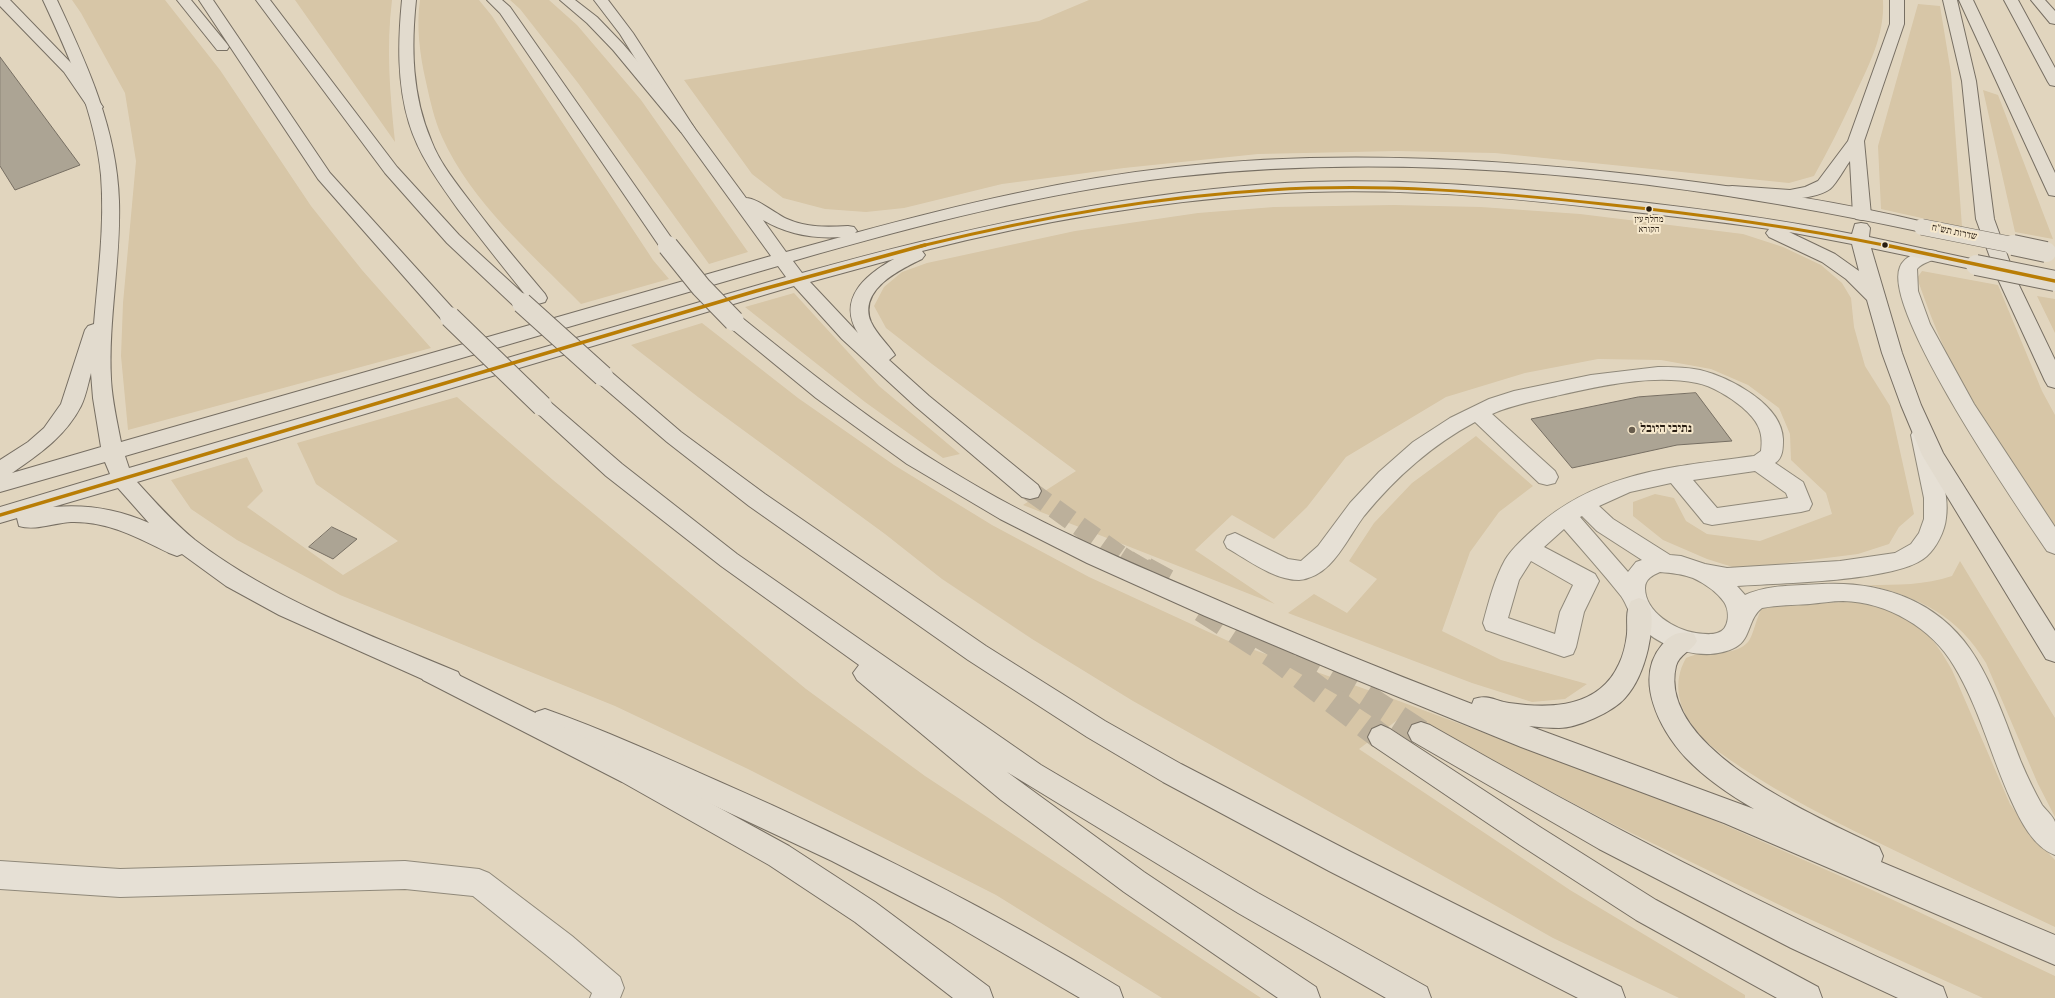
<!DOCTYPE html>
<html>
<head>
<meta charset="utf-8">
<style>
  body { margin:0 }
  canvas { display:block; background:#e1d5be }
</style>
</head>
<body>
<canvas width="2055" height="998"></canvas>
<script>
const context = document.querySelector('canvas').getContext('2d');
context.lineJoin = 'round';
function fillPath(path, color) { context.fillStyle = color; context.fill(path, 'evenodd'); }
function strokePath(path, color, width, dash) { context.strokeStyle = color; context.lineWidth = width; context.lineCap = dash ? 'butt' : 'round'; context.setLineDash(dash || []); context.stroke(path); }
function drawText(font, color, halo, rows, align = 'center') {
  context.font = font + ' Vollkorn,"Frank Ruhl Libre",serif'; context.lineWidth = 4; context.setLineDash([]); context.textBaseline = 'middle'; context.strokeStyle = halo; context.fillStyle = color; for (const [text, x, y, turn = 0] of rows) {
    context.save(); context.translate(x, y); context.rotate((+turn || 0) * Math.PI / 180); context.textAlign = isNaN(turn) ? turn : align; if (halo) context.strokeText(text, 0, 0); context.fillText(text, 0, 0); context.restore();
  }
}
const green = new Path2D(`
  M72,0h93l55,70 91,136 51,64 69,78 -303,82 -7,-74 2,-53 13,-142 -11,-68 -44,-80z
  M295,0h97c-6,48 -2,94 3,142z
  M420,0h59l13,16 161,244 16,19 -88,25c-49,-50 -110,-102 -139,-167 -8,-18 -12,-37 -16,-55 -6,-26 -10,-56 -6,-82z
  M510,0h39l28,25 64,75 107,152 -39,12 -131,-181 -58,-74z
  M1089,0h794c2,36 -15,67 -30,99 -12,26 -25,52 -39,77l-25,7 -294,-30 -98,-2 -139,3 -134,14 -122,16 -98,24 -38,4 -41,-3 -42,-11 -31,-24 -68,-94 355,-59z
  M1918,4l22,2 11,67 11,154 -81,-18 -3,-63z
  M1983,90l15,5 55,144 -38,-7z
  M1394,205l87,2 99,7 163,20 40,13 38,18 21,18 9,15 3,29 11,39 25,40 24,108 -15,13 -10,17 -31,10 -119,15 -32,-10 -44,-19 -30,-24v-14l22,-8 19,4 12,23 21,13 53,7 72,-27 -6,-21 -35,-33 -1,-26 -11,-26 -31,-23 -37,-16 -50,-9 -63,-1 -73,14 -79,24 -100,60 -39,50 -33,32 -42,-24 -37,35 80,54 -252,-99 53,-34 -144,-107 -46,-36 -12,-22 10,-19 18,-15 25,-9 148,-32 123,-18 76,-6z
  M1922,271l76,14 44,106 13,24v113c-38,-57 -78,-114 -109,-176 -11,-24 -20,-49 -29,-74z
  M794,293l85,93 81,68 -17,4 -78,-56 -120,-95z
  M2037,296l18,3v34z
  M702,323l96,75 96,67 98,60 97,52 137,63 173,61 296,111 177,78 183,86v22h-72l-189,-86 -177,-86 -134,-70 -60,-35 -23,-3 -41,31 211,141 175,105v3h-66l-126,-60 -420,-237 -101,-62 -90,-60 -57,-45 -187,-137 -67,-52z
  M457,397l96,83 253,209 119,87 336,222h-99l-166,-103 -248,-126 -133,-63 -275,-111 -103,-55 -46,-31 -20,-29 76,-23 16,34 -16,16 96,68 55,-34 -82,-57 -19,-41z
  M1476,436l57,50 -34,26 -29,40 -28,79 59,29 86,24 -22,15 -33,3 -60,-19 -184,-70 26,-19 33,19 30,-34 -28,-18 25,-38 38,-40z
  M1960,561l95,157v99l-17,-33 -52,-121c-27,-46 -67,-66 -117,-78 28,0 56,0 83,-9z
  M1855,602c23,5 51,12 68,28 12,11 21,26 29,40l58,134 22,32 23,24v67c-60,-28 -120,-57 -180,-86 -46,-22 -90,-45 -133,-73 -16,-11 -34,-22 -46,-38 -18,-22 -24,-47 -10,-72 5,-2 10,-4 15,-5 15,-1 35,2 47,-11 6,-8 8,-24 14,-34l60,-5z`);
const building = new Path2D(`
  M0,57l80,108 -65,25 -15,-24z
  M1696,393l36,48 -55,4 -105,23 -41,-49 107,-22z
  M332,527l25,12 -24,20 -24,-12z`);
const majorTunnelFar1 = new Path2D(`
  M1030,491l91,65 26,15`);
const majorTunnel = new Path2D(`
  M1145,570l22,12
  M1261,636l97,56 63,41`);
const highwayTunnelFar1 = new Path2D(`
  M1121,556l23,15`);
const highwayTunnel = new Path2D(`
  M1142,570l16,10
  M1202,609l71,46 108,82`);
const minor = new Path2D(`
  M1930,250l6,1 3,4c-5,7 -16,6 -22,14l1,22 12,33 44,80 81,123v27l-8,-3c-28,-42 -166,-241 -147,-284 5,-12 19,-15 30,-17z
  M1658,367c14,0 28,0 42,3 29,7 82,34 83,69 0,9 0,19 -8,24l28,19 9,22 -3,6 -8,2 -89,13 -8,-2 -33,-40 -41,9 -31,14 14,13 57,36 11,1 24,8 22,4 113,-7 55,-8 16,-9 8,-11 5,-14v-21l-13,-63 3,-5 7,-2 7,2 3,5c6,26 19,57 15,83 -1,13 -10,30 -19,38 -27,26 -150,27 -190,30l8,9c24,-11 51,-9 77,-11 58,-3 114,16 148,65 23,33 36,75 51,113 6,14 13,29 21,43 4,5 11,11 13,17 0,7 0,25 0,33 -22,-8 -35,-35 -44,-55 -20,-44 -32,-93 -57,-134 -22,-38 -67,-64 -111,-65 -11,0 -22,2 -33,3 -16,1 -32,1 -48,4 -14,10 -11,31 -26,39 -31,17 -78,1 -100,-25 -7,-7 -9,-18 -15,-26 -18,-23 -38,-45 -57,-67l-20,18 51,27 4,7 -15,31 -8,35 -3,7 -9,3 -78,-27 -3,-7c6,-22 11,-43 22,-63 8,-13 20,-23 31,-33 64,-56 137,-60 218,-71l7,-5c3,-20 -4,-31 -19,-44 -12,-10 -30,-21 -45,-24 -46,-9 -97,3 -141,13 -22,5 -44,9 -64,18l63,57 3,6 -3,6 -8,2 -8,-2 -64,-61c-43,23 -80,56 -111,94 -12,16 -21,35 -35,49 -8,8 -19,14 -30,15 -25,0 -51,-20 -72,-32l-3,-6 3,-6 8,-3 53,26 13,2 17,-15 32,-43 29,-31 34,-30 37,-24 39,-19 25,-8 77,-16zM1755,471l31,22 2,5 -71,10 -24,-28zM1582,516l15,15 45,29 -6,2 -8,10 -48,-55zM1531,561l42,24 -13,27 -5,22 -47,-16 11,-38zM1660,572c12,1 22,2 33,6 11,5 24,14 31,24 6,9 6,28 -7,31 -6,2 -14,1 -21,0 -21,-3 -51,-21 -51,-45 0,-9 8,-13 15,-16z
  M0,861l120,8 285,-8 74,8 10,4 83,63 48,41 4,11 -4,10h-30l2,-5 -42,-35 -77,-62 -68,-7 -285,8 -120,-8z`);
const major = new Path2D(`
  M43,0h14c30,64 60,129 62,201 2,59 -11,119 -8,178 1,21 6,42 10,63l650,-186 -90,-124 -68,-82 -26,-27 -27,-23h15l22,17 26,27 70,82 53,72c11,0 30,16 41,21 20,9 40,8 61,7l6,1 3,4 -2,2c106,-29 212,-54 321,-66 154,-17 308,-9 462,8 98,11 195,25 290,48l3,4 -3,4 -6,1c-242,-52 -500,-83 -748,-55 -129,15 -256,48 -381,84l9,12c153,-43 307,-77 466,-89 115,-8 232,2 346,15 80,9 159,19 238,35l3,-10 6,-1 6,1 3,4 -1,9 107,23 6,1 3,4 -3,4 -6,1 -105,-22 31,105 19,52 22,48 112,178v31l-9,-3 -124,-204 -21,-50 -19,-52 -15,-53 -21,-21 -24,-17 -53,-25 -3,-4 3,-4c-54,-8 -108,-14 -162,-20 -111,-13 -226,-23 -338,-15 -117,8 -233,28 -347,57l3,4 -3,4c-23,11 -64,31 -51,63 6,13 17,22 24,33l-6,5 40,36 109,89 3,6 -3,6 -8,2 -8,-2 -107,-91 -73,-67 -48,-53 -657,196c18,20 37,41 58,58 78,60 173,94 263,132l4,8 -4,8 -9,3 -170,-76 -53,-29 -44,-32 -5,2 -8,-3c-32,-16 -62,-32 -98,-31 -17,1 -36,9 -52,4l-2,-8 -17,5v-16l110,-33 -5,-12 -105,30v-32l28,-18 16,-14 17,-24 24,-74 3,-4 6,-2c4,-49 11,-99 7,-149 -6,-62 -32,-119 -58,-175zM763,220c23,14 51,19 78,17l-55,15zM1789,232l63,12 7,27 -24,-17zM894,259c-29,16 -57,40 -36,74l-48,-51zM778,266l8,11 -657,191 -4,-12zM91,373l2,25 8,49 -89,26c27,-19 53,-36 69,-67 5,-10 7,-22 10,-33zM118,488l31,35c-31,-14 -62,-19 -96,-16z
  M487,0h15l8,7 167,239 -3,4 -6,1 -6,-1 -162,-237z
  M734,315l7,2c68,55 137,110 212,155 78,48 163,85 248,121 89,39 180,76 271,111l2,-5c14,-5 21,2 35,4 42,6 90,5 110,-39 4,-8 7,-21 8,-30 1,-11 -2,-22 4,-33l8,-3 8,3c8,14 4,33 1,48 -4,17 -11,36 -23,49 -12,14 -48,30 -66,30 -10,0 -20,-1 -30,-2l225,83c-24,-14 -49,-31 -68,-51 -26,-28 -53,-79 -24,-113 8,-11 19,-15 32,-11l3,7c-5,10 -18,13 -21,25 -20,83 144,152 203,181l4,9 -2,6 174,73v30l-331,-142 -203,-76 -181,-74 -135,-57 -118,-53 -87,-44 -93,-55 -91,-66 -89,-73 -2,-4 2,-4z
  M545,709c59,21 117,47 175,73 137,60 270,127 399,205l4,11h-43l-130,-76 -118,-61 -147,-69 -149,-64 -4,-8 4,-8z
  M1421,722l9,3c167,96 338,183 513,262l4,11h-49l-107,-50 -192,-99 -187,-108 -4,-8 4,-8z`);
const highway = new Path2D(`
  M0,0h10l64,66 29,41 -3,3h-10l-26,-38 -64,-66z
  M177,0h14l36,44 2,3 -2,3h-10z
  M199,0h14l117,173 127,140 2,4 -2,4 -7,2 -7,-2 -125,-142z
  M256,0h14l127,167 62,68 70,64 2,4 -2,4 -7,2 -7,-2 -68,-64 -62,-70z
  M402,0h14c-5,48 -4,95 15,140 9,24 26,44 41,64 23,31 48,60 73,90l2,4 -2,4 -7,2 -7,-2c-24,-30 -48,-60 -71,-90 -20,-28 -41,-56 -51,-89 -12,-40 -11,-82 -7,-123z
  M594,0h14l25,33 62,96 -2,3h-12l-61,-98z
  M1890,0h14v24l-40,117 7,74 -3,4 -6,1 -6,-1 -3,-4 -3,-54c-6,8 -13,22 -20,28 -21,15 -80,11 -104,6l-2,-4 2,-4 6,-1 58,4 15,-3 13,-6 30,-40 42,-117z
  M1943,0h14l19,81 18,138 22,60 39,81v28l-7,-2 -3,-5 -47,-102 -22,-60 -14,-138z
  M1959,0h14l82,173v23l-6,-1 -2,-4z
  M2004,0h14l37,68v18l-5,-1 -2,-3z
  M2031,0h14l10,11v13l-5,-1z
  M603,369l7,2 71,61 84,62 221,152 119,75 76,43 168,87 272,136 4,11h-47l-249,-127 -166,-89 -76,-45 -119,-77 -219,-154 -82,-64 -71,-61 -3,-5 3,-5z
  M542,399l7,2 73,63 115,90 304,211 217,128 169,94 4,11h-45l-148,-85 -231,-141 137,100 172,115 4,11h-42l-154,-106 -123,-92 -144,-120 -4,-7 6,-8 -138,-99 -115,-90 -71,-65 -3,-5 3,-5z
  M432,662l209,103 148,81 86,56 114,85 4,11h-40l-98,-76 -86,-57 -147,-83 -199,-102 -4,-7 4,-7z
  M1381,725l9,4 150,98 116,73 162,87 4,11h-45l-141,-78 -116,-75 -148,-100 -4,-8 4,-8z`);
const majorBridgeFar1 = new Path2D(`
  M1922,227l96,19`);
const majorBridge = new Path2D(`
  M2013,245l33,7
  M668,246l33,41 33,34
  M1976,265l79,16`);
const highwayBridge = new Path2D(`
  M522,303l81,73
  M450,317l92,89`);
const bus1Far1 = new Path2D(`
  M921,246c115,-28 231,-49 349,-56 111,-7 223,2 333,14 96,10 192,23 286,42`);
const bus1 = new Path2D(`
  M1885,245l170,36
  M0,515l756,-224 169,-46`);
const markers = [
  [1649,209,3.5,"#271c11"],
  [1885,245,3.5,"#271c11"],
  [1632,430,4,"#685d4e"]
];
const farBusnames = [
  ["מחלף עין",1649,220],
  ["הקורא",1649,230]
];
const farStreetnames = [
  ["שדרות תש\"ח",1954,233,12]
];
const poiNames = [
  ["נתיבי היובל",1640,430]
];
fillPath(green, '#d7c6a7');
fillPath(building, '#aca494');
strokePath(building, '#776f63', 1);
strokePath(majorTunnelFar1, '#bcb09b', 20, [20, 10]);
strokePath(majorTunnel, '#bcb09b', 26, [26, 14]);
strokePath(highwayTunnelFar1, '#bcb09b', 20, [20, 10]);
strokePath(highwayTunnel, '#bcb09b', 26, [26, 14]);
strokePath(minor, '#90897a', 2);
strokePath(major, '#776f63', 2);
strokePath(highway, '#776f63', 2);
fillPath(minor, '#e6e0d5');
fillPath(major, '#e2dbce');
fillPath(highway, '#e2dbce');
strokePath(majorBridgeFar1, '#776f63', 17, []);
strokePath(majorBridge, '#776f63', 22, []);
strokePath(highwayBridge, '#776f63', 22, []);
strokePath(majorBridgeFar1, '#e2dbce', 16);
strokePath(majorBridge, '#e2dbce', 20);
strokePath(highwayBridge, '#e2dbce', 20);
strokePath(bus1Far1, '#b97d05', 3);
strokePath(bus1, '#b97d05', 3.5);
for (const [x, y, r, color] of markers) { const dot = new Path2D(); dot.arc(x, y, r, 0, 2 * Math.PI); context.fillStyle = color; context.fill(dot); strokePath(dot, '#f5e7cb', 1.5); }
drawText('9px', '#271c11', '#f5e7cb', farBusnames);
drawText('10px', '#271c11', '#f5e7cb', farStreetnames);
drawText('bold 12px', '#271c11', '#f5e7cb', poiNames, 'left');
</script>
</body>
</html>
